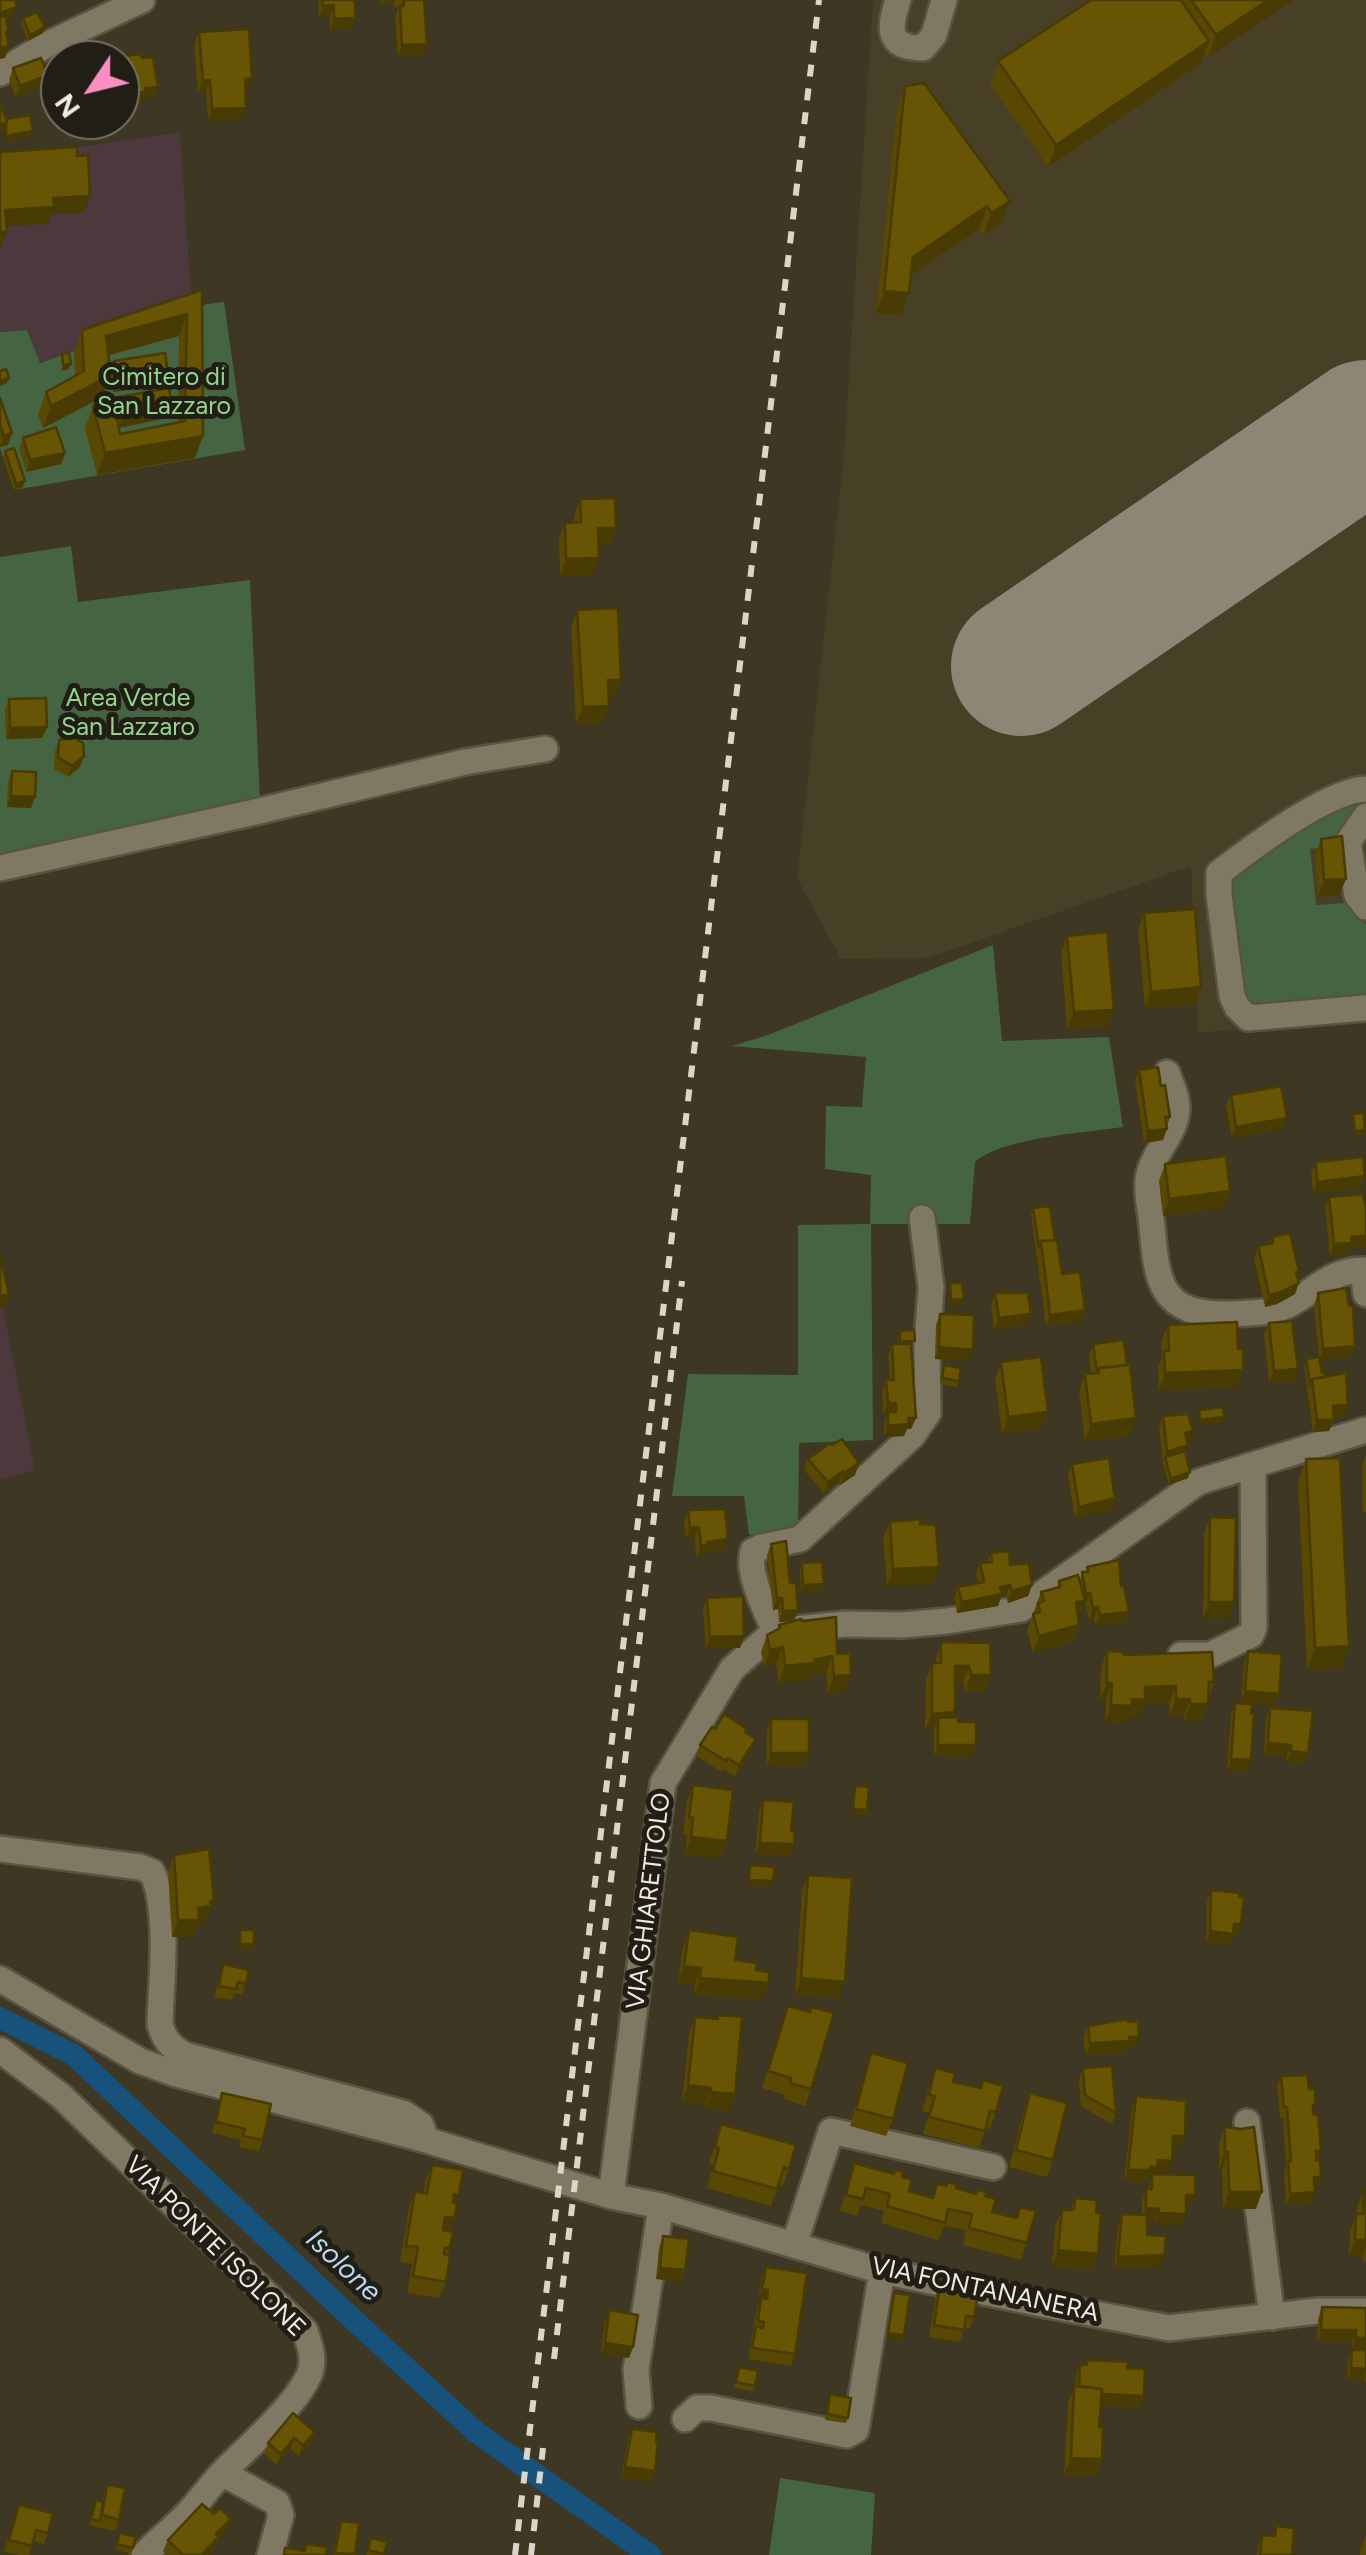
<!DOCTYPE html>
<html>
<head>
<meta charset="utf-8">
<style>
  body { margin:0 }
  #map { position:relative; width:1366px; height:2555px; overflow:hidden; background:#3d3723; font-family:Figtree,sans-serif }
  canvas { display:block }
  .north { position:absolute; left:40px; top:40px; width:100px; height:100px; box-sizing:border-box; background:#211e16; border:2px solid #737066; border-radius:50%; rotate:235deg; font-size:28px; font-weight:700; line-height:40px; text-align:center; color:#efebdf }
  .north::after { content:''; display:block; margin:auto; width:35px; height:45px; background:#fc8fc2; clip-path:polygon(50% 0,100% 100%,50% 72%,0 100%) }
</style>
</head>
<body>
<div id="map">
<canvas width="1366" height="2555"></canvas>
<div class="north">N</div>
</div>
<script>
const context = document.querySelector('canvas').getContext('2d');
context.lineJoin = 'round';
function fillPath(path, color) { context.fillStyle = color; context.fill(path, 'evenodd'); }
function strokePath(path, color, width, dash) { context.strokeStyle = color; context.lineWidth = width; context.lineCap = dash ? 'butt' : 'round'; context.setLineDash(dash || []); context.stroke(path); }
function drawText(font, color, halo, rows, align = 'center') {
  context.font = font + ' Figtree,sans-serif'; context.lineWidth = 10; context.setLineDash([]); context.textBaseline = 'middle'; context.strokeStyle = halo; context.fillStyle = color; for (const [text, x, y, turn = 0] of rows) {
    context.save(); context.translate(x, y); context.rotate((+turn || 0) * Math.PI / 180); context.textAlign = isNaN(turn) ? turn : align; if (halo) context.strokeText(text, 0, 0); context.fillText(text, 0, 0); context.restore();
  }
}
const built = new Path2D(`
  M873,0h493v1018l-168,15 -7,-167 -263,92 -87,1 -44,-81 47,-424z`);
const industrial = new Path2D(`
  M180,132l12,177 -153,54 -12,-33 -27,2v-173z
  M0,1308h3l32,162 -35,10z`);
const green = new Path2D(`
  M224,302l21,148 -231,40 -14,-42v-116l27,-2 13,33 167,-59z
  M71,546l7,56 172,-22 10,222 -260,53v-298z
  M1366,798v9l-31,39 -25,3 6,56 29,-2 13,16 8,5v72l-112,14 -14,-12 -14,-122 100,-67z
  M993,945l9,96 107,-4 14,90c-39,6 -119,10 -148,35l-5,62h-99l2,216 -74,3 -1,88 -49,4 -5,-39h-72l16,-122 110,1v-150l72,-1 1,-49 -46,-6 1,-63 36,1 4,-50 -134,-11 36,-11z
  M780,2478l95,15 -4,62h-102z`);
const canal = new Path2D(`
  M0,2018l74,37 270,256 132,121 174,123`);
const runway = new Path2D(`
  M1021,666l345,-236`);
const minor = new Path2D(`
  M898,0c-9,28 -12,48 25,48l11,-13 10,-35
  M0,73l46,-28 96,-45
  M1366,789c-38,1 -116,60 -147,84v22l13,101 5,11 11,11 118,-10
  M1366,816l-18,26 9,53 9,12
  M0,868l255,-56 210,-50 80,-13
  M1167,1073c4,11 11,25 10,37 -2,26 -26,44 -29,70 -2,14 3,32 4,46 5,57 8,89 76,88 21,-1 40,0 60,-9 26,-13 42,-35 75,-35l3,24
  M775,1631c-9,-20 -29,-59 -22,-80l9,-4 38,-8 112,-103 16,-23 -1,-67 4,-59 -9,-69
  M1181,1655h29l41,-20 3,-8 -1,-162
  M0,1849l140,18 12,5c18,39 9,109 8,153 5,16 11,22 25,30l218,58 18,12 5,15
  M0,1979l140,82 36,13 250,66 185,56 50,10 221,65 165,34 122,23 148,-17h49
  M0,2050l61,46 244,235c4,13 9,24 6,38 -7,29 -64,79 -86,101 -13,13 -23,28 -36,42 -14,15 -31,28 -45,43
  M1247,2122l25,195
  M611,2196l52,-413 69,-114 43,-38 70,-7 57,1 45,-4 74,-12 177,-127 168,-52
  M794,2245l37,-114 162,36
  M639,2406l-3,-36 25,-164
  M685,2419l12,-11h14l136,27 9,-5 26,-159
  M222,2473l55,30 4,12 -11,40`);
const rail = new Path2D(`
  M554,2359l128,-1078
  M515,2555l304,-2555
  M531,2555l12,-107`);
const wall = new Path2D(`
  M318,0h37v18l-4,11 -21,1v-13h-11z
  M381,0h43l3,44 -4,11 -25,2 -3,-40 4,-10h-4l-1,-4 -13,1z
  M1091,0h203l-86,57 -3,-5 -4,11 -153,104 -58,-83 8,-23z
  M23,18l22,9 -2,6 -15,8 -7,-17z
  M199,32l49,57 -3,1 -3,29 -34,2 -2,-29h-8l-4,-48z
  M13,68l35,7 -4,11 -28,11 -7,-17z
  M905,86l105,115 -8,22 -19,12 -4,-6 -68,46 -10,40 -25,-2 21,-205z
  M202,290l-7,168 -98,17 -12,-47 8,-22 22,2 4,-11 49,21 -49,9 1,7 58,-12 1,-86 -71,19 2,17 4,-11 50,24 -51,7 -3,-17 -7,22 -60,31 -5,-13 8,-23 29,-16 -1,-24 8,-22z
  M0,398l12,35 -4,12 -8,2z
  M23,438l42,15 -4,11 -35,8 -7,-23z
  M5,451l18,36 -9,3 -11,-33z
  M580,499l30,46h-12l-5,30 -33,1 -1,-37 6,-16 9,-1v-6z
  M577,610l44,70 -6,16 -6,1 -6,26 -27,1 -5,-97z
  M9,699l38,28 -5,11 -36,1 -1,-29z
  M59,740l21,27 -12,10 -14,-8 1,-18z
  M12,771l19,37 -24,-1 1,-25z
  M1321,839l18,57 -21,1 -3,-42z
  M1144,913l51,91 -50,4 -7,-78z
  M1067,936l41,91 -41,2 -6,-76z
  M1139,1070l22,16 9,31 -7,23 -19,3 -9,-62z
  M1231,1095l52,34 -51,9 -6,-32z
  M1316,1162l49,14 -4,12 -48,5 -2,-19z
  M1165,1164l59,44 -61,8 -4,-35z
  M1329,1197l21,51 -2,6 -18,2 -5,-48z
  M1033,1208l29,66 23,36 -4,11 -35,5 -15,-112z
  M1272,1237l25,40 -2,17 -18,10 -12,3 -11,-49 4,-12 11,-2z
  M995,1293l36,21 -4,11 -33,5 -3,-25z
  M1318,1293l33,64 -31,3 2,13 26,32 -4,11 -11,1 -4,14 -16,1 -9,-67 2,-6 13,-2 -5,-53z
  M940,1314l29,47 -34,-2 1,-34z
  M1269,1323l29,46 -4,12 -25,1 -5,-48z
  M1168,1325l70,24 5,21 -6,17 -78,3 -1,-22 4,-11 -1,-15z
  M900,1331l13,16h-2v82h-4l-3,7 -20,1v-13l3,-10 -4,1 -1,-23 4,-12h4l-2,-24 4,-12h6v-7z
  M1093,1344l43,74 -6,17 -45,6 -6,-50 6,-17h6l-2,-19z
  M1001,1362l47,50 -7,17 -39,5 -7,-55z
  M944,1365l15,16 -2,6 -17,-3z
  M1163,1416l30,15 -6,12 -2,8 3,27 -19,7 -6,-22 -4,-35z
  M832,1445l23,30 -15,10 -1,-2 -15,10 -20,-23 4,-11z
  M1366,1454v58h-3l-1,-46z
  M1306,1459l43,187 -8,22 -34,2 -9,-189z
  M1072,1464l39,46 -36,8 -7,-43z
  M688,1510l36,40 -19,3 -2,3 -7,1 -1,-19 -9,1 -2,-17z
  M1210,1517l24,85 -6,17h-25l1,-85z
  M890,1522l30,2 19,43 -6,17 -46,2 -4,-48z
  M771,1544l19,39 8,27 -4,11 -15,1 -1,-13 -5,1 -6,-55z
  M991,1553l19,12 22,20 -4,11 -20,7 -2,-7 -5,1 -3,9 -41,7 -3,-15 4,-11 20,-4 -2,-9 4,-11 7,-1z
  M802,1563l20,27 -21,1 -1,-22z
  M1087,1567l38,56 -29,3 -2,-7 -5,1 -3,-15h-2l-6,13 1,7 -6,17 -40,11 -6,-23 14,-38 16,-4 2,-7 21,-1 2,-8h3z
  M707,1598l33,50h-34l-3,-38z
  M779,1625l58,29 7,38 -16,1 -2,-20 -16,4 -1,3 -30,3 -3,-19 -12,3 -3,-15 6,-17 10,-5z
  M941,1642l49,1 -5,49h-20l-2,-9h-8l-2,34 5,5 14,35 -38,-1v-26h-9l1,-50 6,-17h3z
  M1107,1651l107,31 -12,39h-18v-6l-14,1 -1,-13h-25l-5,13h-11l-2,7 -21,-1 1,-22h-6l1,-32z
  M1248,1651l31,43 -4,11 -34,-3 3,-39z
  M1235,1703l16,11 -4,58 -20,-2 4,-56z
  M1270,1708l38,45 -4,11 -17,-2v-6l-23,-1 2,-36z
  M771,1719l38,34 -4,12h-38v-35z
  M715,1729l31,3 6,18 -17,27 -11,-8 -2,3 -26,-16 4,-11z
  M693,1785l34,56 -6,17 -36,-4 2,-19 -4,-1 4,-32z
  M763,1800l27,56 -35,-2 4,-43z
  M174,1855l40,45 -9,23 -7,1 -5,13h-21l-4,-65z
  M808,1875l31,123 -44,-3 7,-103z
  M1211,1890l30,34 -4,12 -4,-1 -4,10 -23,-2 1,-42z
  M689,1930l46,30 21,10 6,29 -68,-4 1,-11 -17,-1 5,-36z
  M223,1964l23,20 -4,11 -7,-2 -3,7 -18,-3z
  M788,2006l23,83 -6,17 -21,-7 1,-4 -23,-7z
  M718,2015l17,79 -6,17 -24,-2v-5l-23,-2 7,-68 6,-17 22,2z
  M1128,2022l11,15 -4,11h-8l-1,5 -40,2 -3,-18 5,-11z
  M871,2053l22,66 -7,17 -36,-10z
  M935,2068l18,14 27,6 3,-8 13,32 -6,17 -4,-1 -7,20 -56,-14 6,-21 -7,-2z
  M1083,2068l33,45 -4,11 -31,-18 -2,-27z
  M1281,2076l28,13 6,16 -2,9 8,63 -4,11h-2l-4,16 -25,1 -2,-33 2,-7 -3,-47h-3l-3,-31z
  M222,2093l41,47 -4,11 -20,-4 2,-7 -29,-7z
  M1030,2093l23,67 -6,17 -38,-10 15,-57z
  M1136,2096l44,51h-8v14l-5,11h-11l-1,2 36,32h-5l-4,19 -27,-1v-4h-8v15l17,20 -4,12 -46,1 4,-42 4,-12 20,1v-14l4,-12h2l3,-11h-4l-1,4 -22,-1 8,-73z
  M721,2124l68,45 -6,17 -4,-1 -8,21 -64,-18 6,-23 -4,-1z
  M1225,2127l31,82h-33l-1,-40h-3v-25z
  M854,2163l48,14 7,14 23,6 5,-13 19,4 29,8 7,16 24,6 4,-11 7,36 -6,17 -58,-15 3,-15 -22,-4 -6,14 -57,-17 3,-12 -23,-6 -4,11 -17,-5z
  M432,2165l24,38 -1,15 -5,13v16l-3,8 -1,27 -7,16 -32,-5 5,-29 -12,-2 9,-54 6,-17 9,2 1,-11z
  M1364,2190h2v71h-3v-5h-14l1,-25 7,-17v-7z
  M1075,2198l17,72 -40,-3 3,-41 7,-16h8z
  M663,2236l22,34 -4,12 -25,-3 3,-31z
  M766,2267l29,87 -4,12 -43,-7 9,-50 3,-8 -2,-1 4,-22z
  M941,2277l33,40 -4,11h-6l-4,14 -31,-5 8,-49z
  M1322,2307l44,1v42l-14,-1v-7l-35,-1 1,-22z
  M609,2310l20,48 -28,-4 4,-33z
  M1352,2350h14v34l-1,-3 -18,-1 1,-19z
  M1087,2360l40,8 13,40 -39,-3 -2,22 3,32 -6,17 -32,-1 4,-72 7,-17 1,-10 4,-11h6z
  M739,2367l16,19 -2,5 -19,-3z
  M830,2394l18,24 -2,5 -21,-3z
  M293,2413l18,30 -12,13 -9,-7 -13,16 -13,-11 4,-11z
  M632,2429l18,53 -29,-4 7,-38z
  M107,2485l12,35 -4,11 -26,-6 5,-19 8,-4z
  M214,2514l17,5 -4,11 -9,9 -3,9 -7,7h-41l-4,-4 5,-11z
  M15,2516l33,17 -4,11 -11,-3 -4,14h-10l-15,-3z
  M341,2521l14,34h-22l4,-23z
  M1276,2526l16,29h-35l1,-9 4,-11 11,1z
  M120,2533l16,4 -5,17 -16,-5z
  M1366,2535v20h-6v-4z
  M371,2538l13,17h-18z`);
const shadedWall = new Path2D(`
  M383,0h12l-1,3 -13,1z
  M1268,0h26l-86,57 8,-22z
  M334,5l-4,12h-11l4,-11z
  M17,7l-4,11 -13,4v-9z
  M355,18l-4,11 -21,1 4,-11z
  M45,27l-2,6 -15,8 2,-6z
  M1209,41l-8,22 -153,104 8,-22z
  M427,44l-4,11 -25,2 4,-12z
  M9,46l-4,12 -5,1v-11z
  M48,75l-4,11 -28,11 4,-11z
  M252,78l-4,11 -7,1 4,-11z
  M210,80l-4,12h-8l5,-11z
  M158,87l-4,11 -11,1 -2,5 -21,1v-11l25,-6z
  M246,108l-4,11 -34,2 4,-12z
  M7,122l-4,12 -3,1v-10z
  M33,131l-2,6 -27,4 2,-5z
  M90,196l-6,17 -33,1 -3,10 -48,2 5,-16 48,-12z
  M1010,201l-8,22 -19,12 9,-22z
  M987,206l-8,23 -74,50 8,-22z
  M0,232h7l-7,17z
  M884,291l25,2 -8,22 -25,-2z
  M187,314l-8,22 -81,22 8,-22z
  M71,364l-3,6 -7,1 2,-6z
  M168,373l-4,12 -51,7 4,-11z
  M111,375l-8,22 -60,31 8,-22z
  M9,378l-2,5 -7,3v-5z
  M172,407l-4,11 -49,10 4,-12z
  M12,433l-4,12 -8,2 4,-11z
  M203,436l-8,22 -98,17 8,-22z
  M65,453l-4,11 -35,8 4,-12z
  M25,481l-2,6 -9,3 2,-6z
  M598,528h18l-6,17h-18z
  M599,558l-6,17 -33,1 6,-17z
  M608,680h13l-6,16 -13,1z
  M609,706l-6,17 -27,1 7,-17z
  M47,727l-5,11 -36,1 4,-11z
  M84,756l-4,11 -12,10 4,-11z
  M11,796l24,1 -4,11 -24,-1z
  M1346,879l-7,17 -21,1 6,-17z
  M1201,987l-6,17 -50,4 6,-16z
  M1114,1010l-6,17 -41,2 7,-17z
  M1287,1118l-4,11 -51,9 4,-11z
  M1167,1129l-4,11 -19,3 4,-12z
  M1365,1130l-2,6 -10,1 2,-6z
  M1365,1176l-4,12 -48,5 4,-11z
  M1230,1191l-6,17 -61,8 6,-17z
  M1366,1236v12h-16l-2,6 -18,2 4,-12 17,-7z
  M1299,1283l-4,11 -18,10 -12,3 4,-12z
  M0,1295h9l-4,12h-5z
  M964,1299l-2,6 -13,1 2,-6z
  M1085,1310l-4,11 -35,5 4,-11z
  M1031,1314l-4,11 -33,5 5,-12z
  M1355,1346l-4,11 -32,4 4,-12z
  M939,1347l34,3 -4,11 -34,-2z
  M1298,1369l-4,12 -25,1 5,-11z
  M1243,1370l-6,17 -78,3 6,-17z
  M888,1403h8l-4,11 -9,1z
  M1348,1405l-4,11 -15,1 4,-11z
  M1048,1412l-7,17 -39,5 6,-17z
  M1224,1417l-3,6 -23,3 2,-6z
  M908,1418h8l-5,11h-4l-3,7 -20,1 4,-11z
  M1136,1418l-6,17 -45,6 6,-17z
  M1317,1420h17l-5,11 -16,1z
  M1193,1431l-4,11 -8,2 4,-11z
  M1188,1445l-5,12h-18l2,-5z
  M859,1463l-4,12 -15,10 4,-12z
  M843,1471l-4,12 -15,10 4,-11z
  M1190,1472l-2,6 -19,7 2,-6z
  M1115,1498l-4,12 -36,8 4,-11z
  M699,1527l-4,11 -9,1 4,-11z
  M728,1539l-4,11 -19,3 -2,3 -7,1 5,-11 6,-4z
  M939,1567l-6,17 -46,2 6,-17z
  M824,1584l-2,6 -21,1 2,-6z
  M1010,1585l-4,11 -5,1 -3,9 -41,7 5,-11 38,-15z
  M1032,1585l-4,11 -20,7 4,-12z
  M1090,1593l-11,24 -9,2 6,-17 8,-1 2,-7z
  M777,1598h5l-4,11 -5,1z
  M1209,1602h25l-6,17h-25z
  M1098,1607l-4,12 -5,1 4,-12z
  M798,1610l-4,11 -15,1 4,-11z
  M1129,1612l-4,11 -29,3 4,-11z
  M1079,1625l-6,17 -40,11 6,-17z
  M744,1636l-4,12h-34l4,-11z
  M1349,1646l-8,22 -34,2 8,-22z
  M783,1647l-7,17 -12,3 6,-17z
  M832,1656l-6,17 -16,4 -1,3 -30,3 6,-17z
  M955,1666h14l-6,17 -14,-1z
  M851,1675l-7,17 -16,1 6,-17z
  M971,1675h20l-6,17h-20z
  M1107,1683h5l-6,17h-6z
  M1176,1686l-7,17h-25l-5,13h-11l-2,7 -21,-1 6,-17 21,-6 13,-12z
  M1245,1691l34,3 -4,11 -34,-3z
  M1176,1699h14l-6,16 -14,1z
  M1190,1704h18l-6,17h-18z
  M955,1712l-6,17 -11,-11 -4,12h-9l7,-16z
  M756,1739l-4,11 -17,27 4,-12z
  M1268,1743l23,2 -4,11 -23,-1z
  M938,1745h38l-4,12 -38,-1z
  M1291,1751l17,2 -4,11 -17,-2z
  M771,1753h38l-4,12h-38z
  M1231,1759l20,1 -4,12 -20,-2z
  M853,1809l14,1 -2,6 -14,-1z
  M691,1837l36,4 -6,17 -36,-4z
  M760,1843l34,1 -4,12 -35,-2z
  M749,1880l24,1 -2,5h-24z
  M214,1900l-9,23 -7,1 -5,13h-21l6,-17 32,-19z
  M1234,1924h7l-4,12 -4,-1 -4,10 -23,-2 4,-12z
  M240,1944h14l-2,6h-14z
  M684,1966l17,2 -6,16 -17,-1z
  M700,1978l69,5 -7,16 -68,-4z
  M801,1978l44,4 -6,16 -44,-3z
  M1129,2037h10l-4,11h-8l-1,5 -40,2 4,-12z
  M688,2085l23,3 -6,16 -23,-2z
  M711,2092l24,2 -6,17 -24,-2z
  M1173,2136h12l-5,11h-12z
  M1225,2152h3l-6,17h-3z
  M1158,2160l14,1 -5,11h-11l-2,6 -2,-4 -1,4h-4l-1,4 -22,-1 4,-11 22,-3z
  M1314,2177h7l-4,11h-7z
  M1229,2192h33l-6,17h-33z
  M1315,2192l-4,12 -25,1 4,-11z
  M1186,2195h9l-4,11h-9z
  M1146,2208l13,1 -4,11h-13z
  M1159,2213l27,1 -4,11 -27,-1z
  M445,2217l10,1 -6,17 -10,-1z
  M1355,2240h11v7l-3,9h-14z
  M1058,2250l40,4 -6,16 -40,-3z
  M1164,2255l-4,12 -46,1 4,-11z
  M660,2268l25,2 -4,12 -25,-3z
  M762,2289l6,1 -4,11 -6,-1z
  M1321,2330h35l-4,12 -35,-1z
  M888,2333l16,2 -2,6 -16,-3z
  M1356,2338h10v12l-14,-1z
  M605,2343l28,4 -4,11 -28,-4z
  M1351,2368l15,1 -1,12 -18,-1z
  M1079,2392l65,4 -4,12 -66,-5z
  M315,2432l-4,11 -12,13 4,-11z
  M294,2438l-4,11 -13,16 4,-11z
  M1071,2458l31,1 -6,17 -32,-1z
  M625,2467l30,4 -5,11 -29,-4z
  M231,2519l-4,11 -9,9 -3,9 -7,7h-7l15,-21z`);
const building = new Path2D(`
  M0,0h15l2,7 -17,6z
  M322,0h33v18l-21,1v-14l-11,1z
  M403,0h21l3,44 -25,1 -2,-39h4z
  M1091,0h90l28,41 -153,104 -58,-84z
  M1191,0h77l-52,35z
  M37,12l8,15 -15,8 -7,-17z
  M5,16l4,15 -3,1 3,14 -9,2v-31z
  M249,29l3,49 -7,1 1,29 -34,1 -2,-29 -7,1 -4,-49z
  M141,54l1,4 11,-1 5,30 -13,1 1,4 -26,2v-34h-27z
  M41,58l7,17 -28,11 -7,-18z
  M924,83l86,118 -18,12 -5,-7 -74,51 -4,36 -25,-2 21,-205z
  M0,102l7,20 -7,3z
  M30,115l3,16 -27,5v-17z
  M77,147v9l11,-1 2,41 -37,2 1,9 -49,3 2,22h-7v-80z
  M202,290l1,146 -98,17 -12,-47 20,-7 7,35 65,-13 2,-107 -81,22 5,39 -60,31 -5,-14 38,-21 -2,-41z
  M69,352l2,12 -8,1 -1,-11z
  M165,353l3,20 -51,8 -3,-20z
  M6,369l3,9 -9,3v-10z
  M169,388l3,19 -49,9 -4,-19z
  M0,398l12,35 -8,3 -4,-11z
  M56,427l9,26 -35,7 -7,-22z
  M14,448l11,33 -9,3 -11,-33z
  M615,498l1,30h-18l1,30 -33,1 -1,-36 16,-1 -1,-23z
  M618,608l3,72h-13l1,26 -26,1 -6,-97z
  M46,698l1,29 -37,1 -1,-29z
  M74,738l9,5 1,13 -12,10 -14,-9 1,-17z
  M12,771l24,1 -1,25 -24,-1z
  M1342,836l4,43 -22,1 -3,-41z
  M1195,909l6,78 -50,5 -7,-79z
  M1107,932l7,78 -40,2 -7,-76z
  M1158,1067l3,19 4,-1 5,32h-5l2,12 -19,2 -9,-61z
  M1281,1086l6,32 -51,9 -5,-32z
  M1364,1113l1,17 -10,1 -2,-17z
  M1226,1156l4,35 -61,8 -4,-35z
  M1363,1157l2,19 -48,6 -1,-20z
  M1363,1194l3,14v28l-15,1 1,6 -18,1 -5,-47z
  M1050,1206l5,34 -14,1 -2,6 -6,-39z
  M1290,1233l9,39h-3l3,11 -18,9 -12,3 -11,-49 15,-3 -1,-6z
  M1057,1240l5,34 18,-2 5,38 -35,5 -9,-74z
  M0,1255l9,40h-9z
  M950,1283h12l2,16 -13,1z
  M1346,1288l3,18h4l2,40 -32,3 -5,-56z
  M995,1293h33l3,21 -32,4z
  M940,1314l34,1 -1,35 -34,-3z
  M1292,1321l6,48 -24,2 -5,-48z
  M1237,1322l1,27h5v21l-78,3 -1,-22h5l-1,-26z
  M914,1330l1,11 -15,1v-11z
  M1124,1340l3,25 -28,3 -2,5 -4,-29z
  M892,1344h19l5,74h-8l1,6 -21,2v-14h8v-9h-8l-2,-23h8z
  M1041,1357l7,55 -40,5 -7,-55z
  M1319,1357l3,16 3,-1 1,5 -14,2 -2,6 -4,-26z
  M944,1365l17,3 -2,13 -17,-3z
  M1130,1365l6,53 -45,6 -6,-50 14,-1v-5z
  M1346,1373l2,32 -15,1 1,14h-17l-5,-41z
  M1222,1407l2,10 -24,3 -1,-10z
  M1188,1414l5,17 -8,2 3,12 -21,7 -4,-36z
  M842,1439l17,24 -15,10 -1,-2 -15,11 -20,-23 22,-16 2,2z
  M1185,1451l5,21 -19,7 -6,-22z
  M1109,1458l6,40 -36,9 -7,-43z
  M1340,1458l9,188 -34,2 -9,-189z
  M725,1509l3,30 -21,3 1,3 -7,1 -2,-19 -9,1 -2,-18z
  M1210,1517l26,1 -2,84h-25z
  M921,1519l-1,5 16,1 3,42 -46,2 -3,-47z
  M786,1541l4,42h6l2,27 -15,1 -1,-13h-5l-6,-54z
  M1009,1551l1,14 19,-2 3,22 -20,6 -2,-6 -10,2 2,7 -40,8 -4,-15 26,-5 -4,-19 12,-1 -1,-9z
  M1119,1560l2,26h3l5,26 -29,3 -2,-8 -5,1 -3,-15 -4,1 -4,-22h6l-1,-5z
  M822,1562l2,22 -21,1 -1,-22z
  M1078,1575l7,26 -9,1 3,23 -40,11 -6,-22 7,-2 -2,-9 6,-2 -3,-9 19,-5 -1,-6z
  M743,1596l1,40 -34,1 -3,-39z
  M836,1617l1,37 13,-1 1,22 -17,1 -2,-20 -18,4 1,3 -30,3 -2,-19 -13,3 -3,-15 13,-7 -1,-3 22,-6 2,2z
  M941,1642l49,1 1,32h-20l-2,-9h-14v46l-23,2v-51h9z
  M1107,1651l17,1v3l88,-3 2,30h-5l-1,22h-18v-5h-14v-13l-31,1v13l-13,-1v7l-21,-1 1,-22h-5z
  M1248,1651l34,3 -3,40 -34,-3z
  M1235,1703l17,1 -1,10h3l-3,46 -20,-1z
  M1270,1708l43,3 -5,42 -17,-2v-6l-23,-2z
  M724,1714l23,15 -2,3 11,7 -17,26 -11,-7 -2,3 -26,-16 12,-18 3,2z
  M958,1717v5h18v23h-38v-27z
  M771,1719h38v34h-38z
  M693,1785l40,5 -6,51 -36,-4 2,-19 -4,-1z
  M855,1786l14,1 -2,23 -14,-1z
  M763,1800l31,2 -3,29 4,1 -1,12 -34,-1z
  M209,1849l5,51 -4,1 1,5 -13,2 1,12h-21l-4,-65z
  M750,1865l25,2 -2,14 -24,-1z
  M808,1875l44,3 -7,104 -44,-4z
  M1211,1890l29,3 -1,4h5l-3,27h-7l-1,10 -23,-3z
  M240,1930h14v14h-14z
  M689,1930l49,7 -3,23 22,3 -1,7 13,2v11l-69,-5 1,-10 -17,-2z
  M223,1964l26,6 -3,14 -8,-2 -2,7 -17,-3z
  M788,2006l22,6 1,-5 23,6 -23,76 -21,-6 1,-5 -23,-7z
  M718,2015l24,2 -7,77 -24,-2v-4l-23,-3 7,-68 23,2z
  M1128,2019v3l10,-1 1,16h-10l1,4 -40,2 -2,-17z
  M871,2053l37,10 -15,56 -37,-10z
  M1112,2066l4,47 -31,-18 -2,-27z
  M935,2068l20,5 -2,9 28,6 2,-8 20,6 -7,26 -6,-1 -5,20 -56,-14 6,-21 -6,-1z
  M1307,2075l2,14h6v16h-2v9l5,1 3,36h-5v9h4l1,17h-7l1,15 -25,2 -2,-33h3l-4,-54h-3l-3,-31z
  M222,2093l49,11 -8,36 -20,-4 2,-7 -29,-7z
  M1030,2093l37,10 -14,57 -37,-10z
  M1136,2096l50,5 -1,35h-12l-1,25 -14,-1v7h-8v3h-22z
  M721,2124l75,21 -7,24 -5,-2 -7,22 -64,-18 6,-23 -4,-1z
  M1225,2127l16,2 13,-2 8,65h-33l-1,-40h-3z
  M854,2163l40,11 1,-4 8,2 -1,5 10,2 -3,12 24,7 4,-14 9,2 2,-4 9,3 -1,3 20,6 1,-4 10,2 -2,4 11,3 -4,13 25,6 3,-11 16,4 -9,32 -58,-15 3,-14 -24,-5 -3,14 -58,-17 3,-12 -24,-6 -3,11 -17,-4z
  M432,2165l31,5 -4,25 -5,-1 -1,9h4l-2,15 -10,-1 -2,13 10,2 -3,15 -5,1 -1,6 6,1 -4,27 -33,-6 5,-29 -12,-1 9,-55 12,3z
  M1152,2174l43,1v20h-9v19l-27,-1v-4l-13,-1v-19h6z
  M1364,2190h2v50h-11l1,-26h7z
  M1075,2198l22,2 -1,13h5l-3,41 -40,-4 4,-40h12z
  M1122,2214l25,1v20l19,1 -2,19 -46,2z
  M663,2236l26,3 -4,31 -25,-2z
  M766,2267l41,6 -12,81 -43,-6 4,-22 7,2 1,-6 -6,-1 3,-23 6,1 1,-9 -6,-1z
  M941,2277l39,7 -6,33 -8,-1 -2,14 -30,-5z
  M894,2293l16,2 -6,40 -16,-2z
  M1322,2307l44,1v30h-10v-8h-35z
  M609,2310l29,5 -5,32 -28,-4z
  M1352,2350h14v19l-15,-1z
  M1087,2360l41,2 -1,6 18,1 -1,27 -42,-2v-5l-23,-3 1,-21h7z
  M739,2367l19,4 -3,15 -19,-4z
  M1074,2386l28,3 -3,38 4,1 -1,31 -31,-1z
  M830,2394l21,4 -3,20 -21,-4z
  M293,2413l22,19 -12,13 -9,-7 -13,16 -13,-11z
  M632,2429l25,3 -1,10h2l-3,29 -30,-4z
  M107,2485l18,3 -6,32 -17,-5z
  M96,2500l7,2 -3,19 -9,-2z
  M202,2504l12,10 6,-6 11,11 -15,15 3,3 -18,18h-18l-15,-15z
  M19,2505l34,8 -5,20 -12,-3 -4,16 -23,-6z
  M341,2521l18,2 -4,31 -20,-1z
  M1276,2526l18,2 -2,27h-32l2,-20 13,1z
  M120,2533l16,4 -3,11 -16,-4z
  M371,2538l16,4 -3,12 -16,-4z
  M306,2544l21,3 -1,8h-42l1,-7 20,3z`);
const parkNames = [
  ["Cimitero di",164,378],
  ["San Lazzaro",164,407],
  ["Area Verde",128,699],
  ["San Lazzaro",128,728]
];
const streetNames = [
  ["VIA GHIARETTOLO",649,1901,-83],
  ["VIA PONTE ISOLONE",215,2247,45],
  ["VIA FONTANANERA",985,2290,12]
];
const waterNames = [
  ["Isolone",343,2266,43]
];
fillPath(built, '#474026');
fillPath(industrial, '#4d383e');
fillPath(green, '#456542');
strokePath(canal, '#17527c', 22);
strokePath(runway, '#8c8676', 140);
strokePath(minor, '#595342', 30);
strokePath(minor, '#7f7863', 25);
strokePath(rail, '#dad6c9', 6, [12, 12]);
fillPath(wall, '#594803');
fillPath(shadedWall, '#483b03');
fillPath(building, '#675404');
strokePath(building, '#483b03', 2.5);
drawText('25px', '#93d58c', '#211e16', parkNames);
drawText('25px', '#efebdf', '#211e16', streetNames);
drawText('italic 28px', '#b9d8f1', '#211e16', waterNames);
</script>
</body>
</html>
